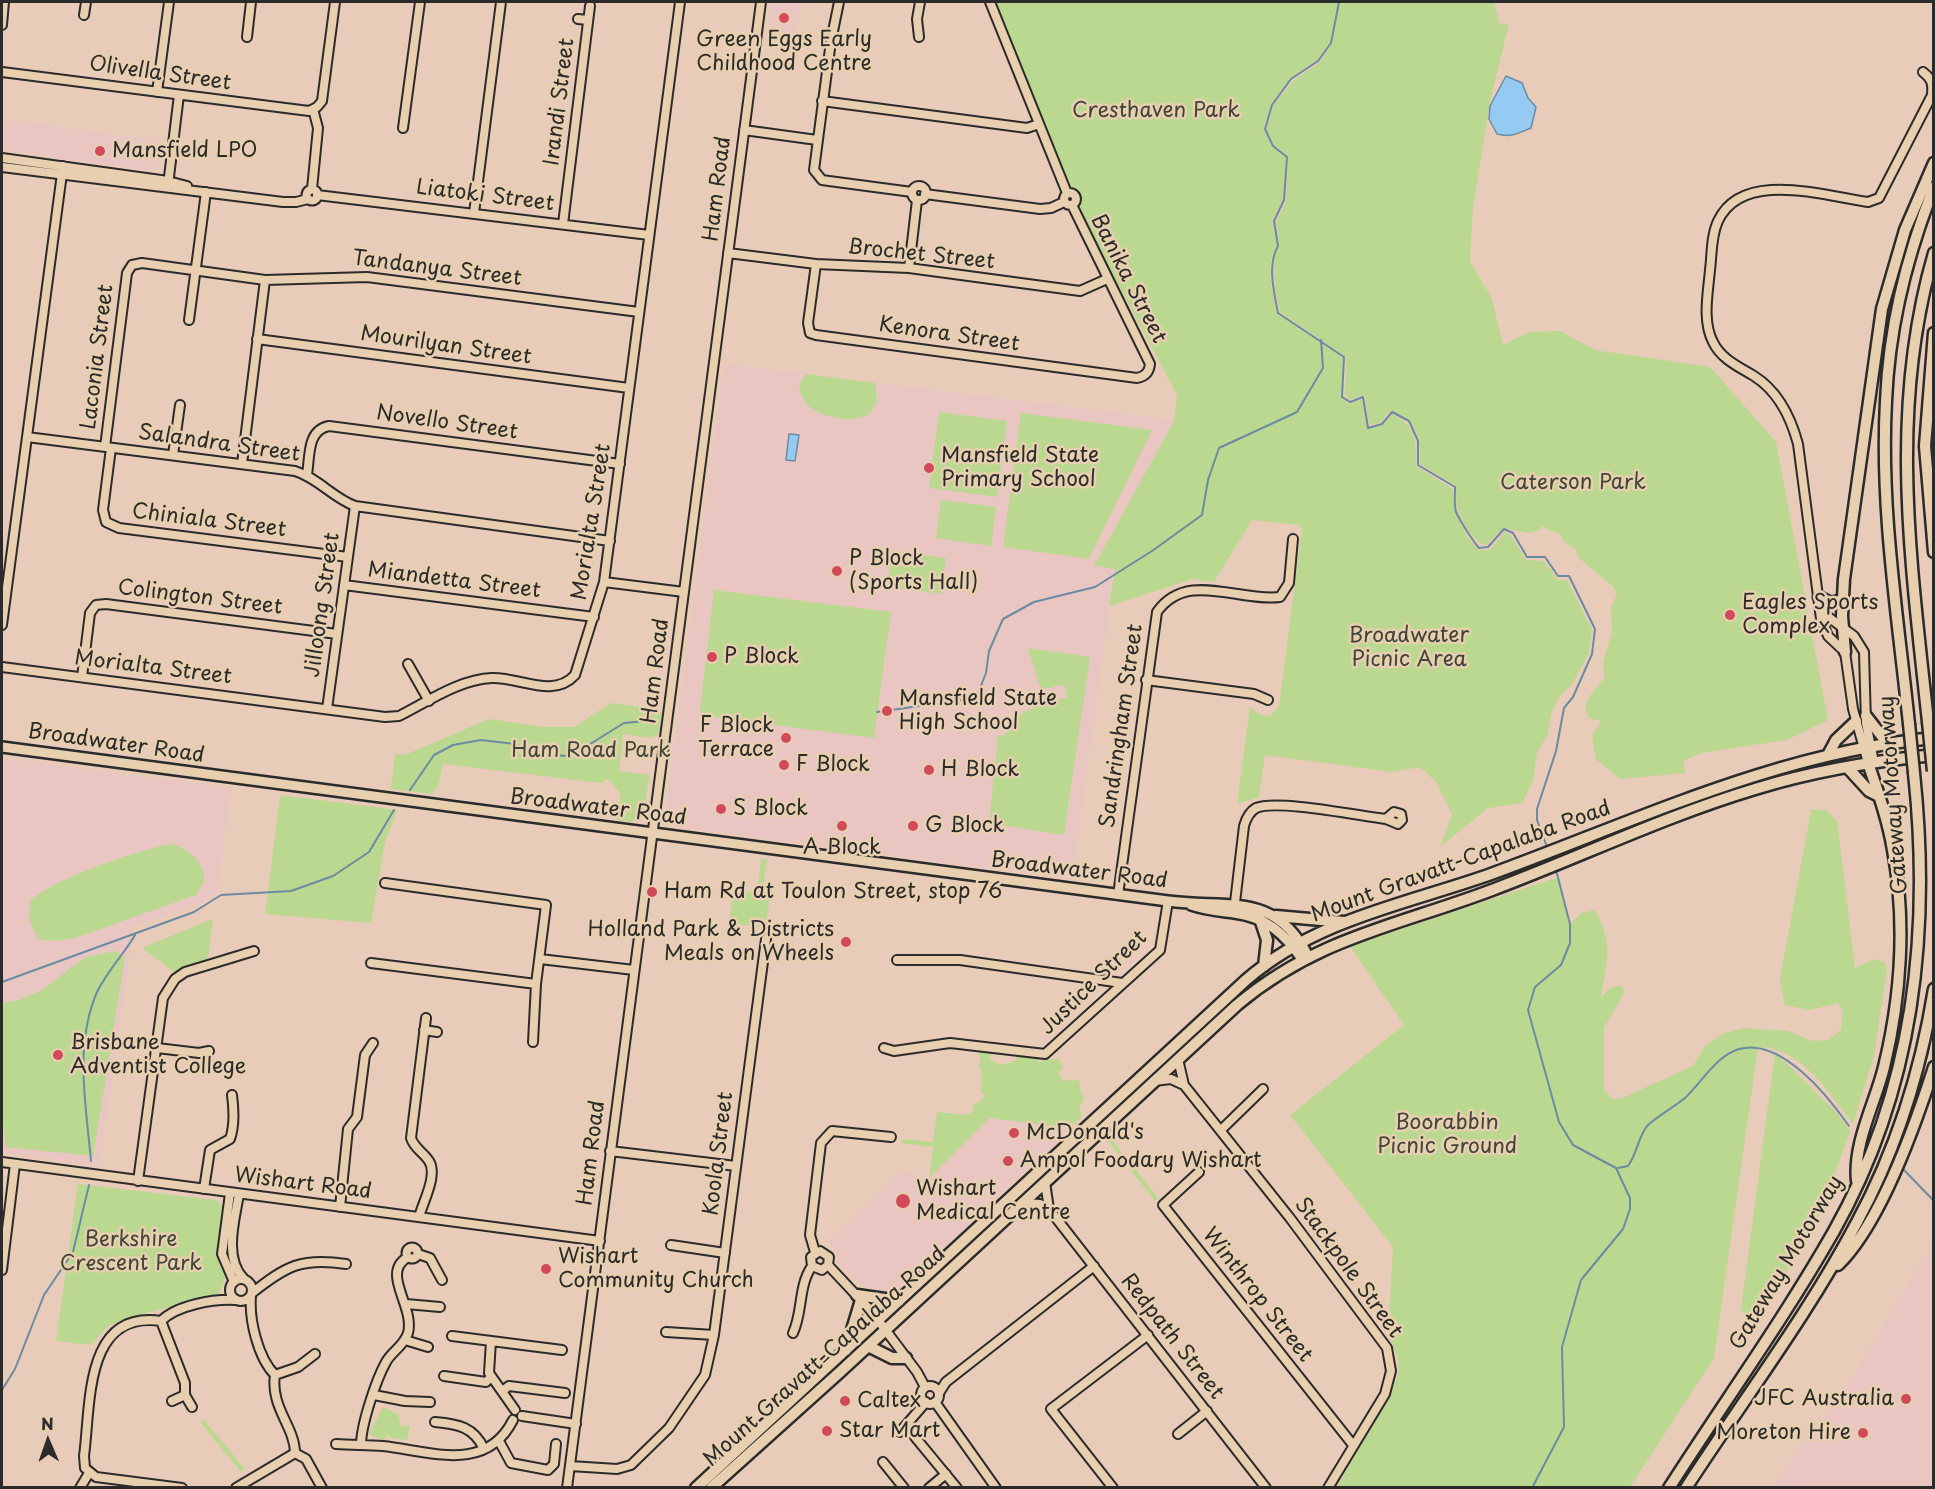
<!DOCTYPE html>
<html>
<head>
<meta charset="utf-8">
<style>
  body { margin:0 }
  #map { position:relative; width:1935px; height:1489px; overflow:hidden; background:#e8cbb8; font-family:"Playpen Sans",sans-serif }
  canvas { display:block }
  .frame { position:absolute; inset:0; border:3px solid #2b2b2b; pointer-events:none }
  .north { position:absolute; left:18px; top:1411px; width:60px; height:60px; -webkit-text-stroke:4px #e7cfaf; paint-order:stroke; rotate:358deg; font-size:16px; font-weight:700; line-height:24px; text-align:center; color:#2b2b2b }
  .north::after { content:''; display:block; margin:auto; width:21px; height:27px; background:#2b2b2b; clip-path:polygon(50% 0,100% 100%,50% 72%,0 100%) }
</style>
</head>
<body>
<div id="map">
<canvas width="1935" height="1489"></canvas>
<div class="frame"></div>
<div class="north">N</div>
</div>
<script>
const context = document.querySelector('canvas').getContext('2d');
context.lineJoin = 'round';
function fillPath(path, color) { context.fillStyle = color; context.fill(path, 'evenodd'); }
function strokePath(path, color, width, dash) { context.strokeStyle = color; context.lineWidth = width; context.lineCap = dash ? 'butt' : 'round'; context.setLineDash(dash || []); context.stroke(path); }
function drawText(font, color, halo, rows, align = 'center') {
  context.font = font + ' "Playpen Sans",sans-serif'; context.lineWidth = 5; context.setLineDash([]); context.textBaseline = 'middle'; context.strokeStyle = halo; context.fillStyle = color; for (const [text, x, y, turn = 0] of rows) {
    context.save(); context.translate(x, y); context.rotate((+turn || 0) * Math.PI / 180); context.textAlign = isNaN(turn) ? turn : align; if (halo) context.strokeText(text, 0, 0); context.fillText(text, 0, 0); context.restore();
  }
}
const built = new Path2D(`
  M771,2h30l-6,36 -28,-4z
  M8,120l146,20 7,6 -3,17 -5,7h-7l-143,-20 -1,-26z
  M724,364l450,56 -79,146 20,3 -43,310 -396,-52 -11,-6z
  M2,758l229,30 -14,104 -17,11 -66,24 -35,239 -97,-13z
  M989,1118l81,10 -139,133 -39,33h-11l-15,-7 -17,-13 -12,-13v-7l-9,-13 74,-70 14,3 11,10 3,-3 -1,-3z
  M1931,1246h3l-1,241h-161l82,-112z`);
const green = new Path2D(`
  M996,2h342l-8,40 -13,18 -26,18 -20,26 -8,25 9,17 14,12 -3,41 -11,22 5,25c-12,19 -4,46 0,67l66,44 -2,40 8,7 13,-5 5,30 16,-4 9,-11c25,13 24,26 24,52l37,23c1,23 9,45 26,61h11l15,-18 6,3 15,25 18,1 14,19h9l25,50 -3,23 -18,33 -13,12 -7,16 -3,20 -11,19 -4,27 -11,23 -34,5 -48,39 12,-33 -16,-32 -16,-15 -28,5 -127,-17 -6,42 -22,7 13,-97 10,8 10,1 9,-10 23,-177 -3,-4 -47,-5 -38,62 -21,-3 -84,27 6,-37 -21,-3 80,-145 3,-26 -92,-173z
  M1340,2h154l6,23 9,-1 -18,73 -18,110 -3,54 22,38 11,46 26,-13 31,-1 35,19 115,17 66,75 52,278 -41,20 -86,13 -18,8 2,12 -65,6 -24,-20 -4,-23 9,-15 -12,-3c-10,-16 7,-28 16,-41l-2,-14 9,-31 -1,-24 6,-14 -4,-7 -34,-29 -3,-8 -13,-9 -3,-8 -12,-3 -6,-5 -1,5 -13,3 -25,-5 -17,17c-10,0 -25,-24 -28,-35 -3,-6 -1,-17 -2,-24l-36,-22c0,-29 -2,-41 -30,-54l-9,12 -12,3 -4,-30 -16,5 -4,-5 1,-38 -66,-45 -5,-24 -1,-32 5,-10 -3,-24 10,-21 2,-44 -14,-12 -8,-17 7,-22 21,-26 25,-17 13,-19z
  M806,374l69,9 2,17c-2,4 -4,10 -7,13 -14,11 -47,5 -60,-6 -7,-5 -9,-13 -11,-21z
  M939,412l68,9 -10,76 -68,-9z
  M1021,413l131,17 -63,129 -86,-12z
  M941,500l55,7 -5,39 -55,-8z
  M892,551l54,7 -4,36 -55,-7z
  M714,590l177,22 -17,126 -169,-22 -5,-6z
  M1028,648l62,9 -26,178 -75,-12 9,-88 7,1c6,-27 39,-31 62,-39l-3,-13 -23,6z
  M611,703l47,6 4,5 -3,21h-5v3l-31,-4 -4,37 31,4 -7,37 -11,10 -15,-2 4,-26 -13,-15 -7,4 -158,-19 -5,22 -6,8 -41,-5 4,-35 10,1 84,-36 55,8h30z
  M280,795l117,15 -12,32 -14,81 -106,-9z
  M1811,810h15l11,11 18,147 19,-9 10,3 3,8 -13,85 -21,69c-23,-30 -53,-78 -95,-77l-44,311 -84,129h-293l55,-97 6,-15v-17l-10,-24 5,-87 -103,-132 114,-90 -54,-79 209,-69 11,47 11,-11 14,-3c19,36 12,49 6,87l9,-9 11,-3 4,6 -21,37v62l8,9h8l73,-33 11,-19 18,-13 21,-6 45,3 25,10 15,-1 13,-10 2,-19 -5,-8 -29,7 -24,-5 -5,-26z
  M172,844c20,7 29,15 33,36l-9,15 -121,43 -21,3 -16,-2 -9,-20 1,-18c23,-22 110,-52 142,-57z
  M761,859h6l-5,35 8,1 -4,32 -37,-4 4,-33 24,2z
  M213,919l-5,39 -34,14 -32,-24z
  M116,951l9,7 -32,198 -87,-9 -4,-34v-110l17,-3 23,-10 44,-33z
  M982,1050h7l3,5 -3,4 12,6 16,-5 -1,-4 22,2v5l9,-4h12l4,9 -5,4 5,9 16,-1 2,14 4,4 -6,9 3,9 -12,12 -81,-10 -60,60 4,-31 -32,-4 1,-4 31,3 4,-30 30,3 6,-4 -1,-5 10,-6 3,-5 -4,-2 1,-22 -3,-4 2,-7 -3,-7z
  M1775,1052l61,60 14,19 -28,79 -65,112 -8,3 -8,-16z
  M1110,1137l48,61 -3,3 -48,-61z
  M78,1184l138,16 6,5 -4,51 8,20 -7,18 -95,25 -17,8 -16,18 -35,-4z
  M383,1407l15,7 3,12h9l-3,14 -16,-2 -3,-4 -4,7 -15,-7z
  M204,1420l41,49 -4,3 -41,-50z`);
const water = new Path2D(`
  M1506,76l16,7 6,15 8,9 -5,21c-12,5 -20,10 -34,6l-8,-15 1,-13z
  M789,434l10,1 -4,26 -9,-1z`);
const stream = new Path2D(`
  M1339,2l-8,41 -13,18 -27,18 -19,26 -7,24 8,17 14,11 -3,43 -10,21 4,25c-11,19 -4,46 0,67l66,44 -2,40 8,5 13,-5 5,31 14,-4 10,-12 17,9 9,20v24l37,22c0,8 -1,18 1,25 4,9 17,29 23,36l9,-1 16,-18 9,4 14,24h18l13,19h11l26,53 -3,25 -19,43 -9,11 -8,43 -19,58v11l10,27
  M877,712l99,-14 10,-25 3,-22 14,-32 31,-17 61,-15 57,-36 50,-36 6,-35 11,-32 78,-36 26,-44 -2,-28
  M410,790l24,-35 19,-10 28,-5 34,4 29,10 20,2 18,-7 42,-26 32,-3
  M2,982l192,-70 27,-17 70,-4 42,-15 36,-24 25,-42
  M91,1161c-5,-56 -17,-116 6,-169 10,-21 27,-38 38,-57
  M1618,1168l10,-2c9,-12 11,-32 20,-41 11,-10 26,-18 37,-27 17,-16 31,-42 54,-49 42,-12 89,47 110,77
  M1904,1170l30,31
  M2,1390l13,-21 29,-74 29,-43 16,-67
  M1532,1488l32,-61 -2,-80 19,-67 42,-51 7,-20v-11l-14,-30 -43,-23 -14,-23 -31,-112 7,-23 26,-22 9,-22v-19l-14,-54`);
const minor = new Path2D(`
  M839,2l-8,39 -17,129 8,10 7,1 83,11
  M990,2l77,191
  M84,15l2,-13
  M578,19l10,1
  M2,25l2,-23
  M247,37l4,-35
  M919,37l-2,-18 3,-17
  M2,72l307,39 8,-4 5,-6 13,-99
  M157,92l12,-90
  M822,101l205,27 12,-4
  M403,128l17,-126
  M744,130l73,10
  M2,158l166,23 19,5
  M2,167l281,35h13l12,-3
  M168,185l11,-90
  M912 193a7 7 0 1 1 14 0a7 7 0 1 1-14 0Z
  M312,189l6,-61 -5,-19
  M306.5 195a5.5 5.5 0 1 1 11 0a5.5 5.5 0 1 1-11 0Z
  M1064 199a6 6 0 1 1 12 0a6 6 0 1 1-12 0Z
  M925,194l115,15 11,-1 13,-6
  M317,195l332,40
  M474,213l27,-211
  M563,224l27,-218
  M728,253l88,11 93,4 171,23 27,-12
  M816,264l-8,59 2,10 6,2 321,43c9,-2 12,-6 13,-14l-78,-159
  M909,268l8,-68
  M189,320l17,-128
  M257,339l372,49
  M27,437l268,34c23,7 38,27 60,35l255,35
  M105,447l22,-174 5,-8 10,-2 123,17 102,-3 272,35
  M111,448l-8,62 3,12 13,6 229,29
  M173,455l7,-50
  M242,464l23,-184
  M307,475c3,-19 0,-45 22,-49l291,38
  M604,582l80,10
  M344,585l250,32
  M1821,604l6,12 27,20 10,16 2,71 8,39
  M2,625l61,-459
  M408,664l21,37
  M2,667l383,50 14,-1c28,-14 61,-37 93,-38 28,-1 61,21 83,-3l29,-93 76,-580
  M82,677l8,-64 6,-8 10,-1 231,30
  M1146,680l108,14 14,6
  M327,709l28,-203
  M1868,763l-15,-54 -8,-57 -17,-16 -7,-17 -23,-175c-7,-26 -20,-53 -44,-68 -15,-9 -33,-17 -41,-34 -11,-21 -5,-49 -3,-72 2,-16 1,-34 8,-49 24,-52 106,-25 150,-19l11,-4 53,-103c1,-11 0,-16 -9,-23
  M1394,812l7,2 1,6 -4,4 -12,-5z
  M385,883l161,22 -10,79 -3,58
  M1118,895l39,-283c30,-42 81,-10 123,-15l9,-14 4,-44
  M1234,911l10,-85c2,-7 5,-14 12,-18 20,-9 104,8 130,11
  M540,959l94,11
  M897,960h63l162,23
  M371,963l165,21
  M424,1030l13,2
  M157,1048l42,5 10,-2
  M884,1048l10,3 56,-8 95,11 115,-104 8,-49
  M1178,1059l6,26 106,133 97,130 4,23 -6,23 -57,94
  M1154,1081l17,-2 13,6
  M1221,1130l42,-41
  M610,1151l126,15
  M2,1162l598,79
  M1199,1172l-36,33 190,240
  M138,1181l25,-183 12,-19 10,-7 69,-21
  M1045,1182l4,27 217,279
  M204,1189l6,-39 20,-11c5,-14 4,-29 2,-44
  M230,1193l-8,61 12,28
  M239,1194c-4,25 -16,64 5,85
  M1022,1203l18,1 9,5
  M340,1207l8,-78 9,-12 8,-62 8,-12
  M419,1217c4,-15 19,-42 10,-56 -6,-9 -15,-13 -18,-23l15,-120
  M671,1245l54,8
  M406.5 1253a5.5 5.5 0 1 1 11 0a5.5 5.5 0 1 1-11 0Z
  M815,1252l-5,-17 11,-92 11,-12 59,6
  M418,1254l12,4 12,22
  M828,1265l44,47 45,60 8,15
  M812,1266l-1,-9 9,-6 9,6 -1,8
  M812,1266l10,4 6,-5
  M2,1270l13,-106
  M230 1290a11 11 0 1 1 22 0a11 11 0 1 1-22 0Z
  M252,1293c34,-27 50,-36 94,-29
  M251,1296c-2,24 7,62 24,79 -5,32 20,52 20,78l11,6 16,29
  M406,1304l34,3
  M161,1321l24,62v12
  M666,1332l48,3
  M793,1333c10,-21 5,-47 19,-67
  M452,1336l110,14
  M405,1340l23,7
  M491,1341l-2,32 26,37
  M275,1375l23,-8 17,-13
  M444,1376l42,6 5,-5
  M921 1395a9 9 0 1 1 18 0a9 9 0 1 1-18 0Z
  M502,1391l7,-5 56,7
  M939,1393l7,-11 148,-116
  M374,1395l31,6 25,1
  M172,1401l13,-6 7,12
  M935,1402l61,86
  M522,1416l54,8
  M435,1422c23,2 39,5 49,27
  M900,1432l26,-30
  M1178,1434l29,-23
  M915,1437l42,51
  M499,1441l12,22 37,7 6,-6 2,-20
  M336,1444c16,1 31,1 47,2 46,5 103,28 130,-26
  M361,1445c0,-20 15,-65 25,-83 6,-11 18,-16 22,-29 7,-27 -28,-60 0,-76
  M883,1462l21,26
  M570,1466l47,3 14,-4 38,-37 36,-53 9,-40 52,-396
  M80,1488l9,-15
  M182,1488l-86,-11 -11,-9 -1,-12c7,-52 0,-146 77,-135 16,-16 52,-22 74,-21
  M236,1488l59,-35
  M567,1488l194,-1486
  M929,1488l17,-14
  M1113,1488l-62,-79 97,-74`);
const major = new Path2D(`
  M2,747l1166,154c61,8 107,-10 140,55
  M1191,905c14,5 28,6 43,8 32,4 50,20 68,46`);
const highway = new Path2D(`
  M1934,333l-9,113 9,106
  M1819,597l12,6 11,-3
  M1845,652l-3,-36 2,-37 38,-270 23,-79 29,-67
  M1866,716l22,28
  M1928,722c-17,-160 -40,-311 6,-469
  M1909,724c-11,-107 -29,-215 -23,-323 3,-73 21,-146 48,-214
  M1828,755l8,-15 20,-19
  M1847,767l22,24 10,5
  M1276,916l68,6
  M1260,919l7,21 -3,26
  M1857,1181c-4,-38 18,-77 27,-114 17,-70 22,-146 9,-217 -5,-30 -15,-58 -25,-87
  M1838,1265c42,-41 78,-142 96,-198
  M857,1295l42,6
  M868,1346l24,12h14
  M846,1350l15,-50
  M696,1488l550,-508c70,-61 161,-76 245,-106 145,-53 287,-122 443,-136
  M711,1488l129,-116 397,-367c81,-68 160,-79 255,-115 88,-33 173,-74 263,-101 58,-18 118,-28 179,-34
  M1669,1488c55,-86 115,-169 165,-257 80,-142 97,-298 80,-458
  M1686,1488c57,-88 122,-173 171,-266 39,-72 64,-152 77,-233`);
const highwayBridge = new Path2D(`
  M1928,722l5,49
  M1909,724l5,49`);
const markers = [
  [784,18,6,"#d1495b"],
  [100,151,6,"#d1495b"],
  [929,468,6,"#d1495b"],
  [837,571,6,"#d1495b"],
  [1730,615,6,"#d1495b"],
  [712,657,6,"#d1495b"],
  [887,711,6,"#d1495b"],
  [786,738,6,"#d1495b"],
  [784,765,6,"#d1495b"],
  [929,770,6,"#d1495b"],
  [721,809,6,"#d1495b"],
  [842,826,6,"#d1495b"],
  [913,826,6,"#d1495b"],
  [652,892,6,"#d1495b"],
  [846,942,6,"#d1495b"],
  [58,1055,6,"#d1495b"],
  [1014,1133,6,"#d1495b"],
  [1008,1161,6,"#d1495b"],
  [903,1201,8,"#d1495b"],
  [546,1269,6,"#d1495b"],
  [1906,1399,6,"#d1495b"],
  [845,1401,6,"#d1495b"],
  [827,1431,6,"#d1495b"],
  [1863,1433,6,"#d1495b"]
];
const poiNames = [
  ["Green Eggs Early",784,40,"center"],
  ["Childhood Centre",784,64,"center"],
  ["Mansfield LPO",112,151],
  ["Mansfield State",941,456],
  ["Primary School",941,480],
  ["P Block",849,559],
  ["(Sports Hall)",849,583],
  ["Eagles Sports",1742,603],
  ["Complex",1742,627],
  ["P Block",724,657],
  ["Mansfield State",899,699],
  ["High School",899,723],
  ["F Block",774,726,"right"],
  ["Terrace",774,750,"right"],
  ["F Block",796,765],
  ["H Block",941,770],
  ["S Block",733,809],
  ["G Block",925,826],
  ["A Block",842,848,"center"],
  ["Ham Rd at Toulon Street, stop 76",664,892],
  ["Holland Park & Districts",834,930,"right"],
  ["Meals on Wheels",834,954,"right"],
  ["Brisbane",70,1043],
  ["Adventist College",70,1067],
  ["McDonald's",1026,1133],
  ["Ampol Foodary Wishart",1020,1161],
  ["Wishart",916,1189],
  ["Medical Centre",916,1213],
  ["Wishart",558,1257],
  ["Community Church",558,1281],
  ["JFC Australia",1894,1399,"right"],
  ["Caltex",857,1401],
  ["Star Mart",839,1431],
  ["Moreton Hire",1851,1433,"right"]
];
const streetNames = [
  ["Olivella Street",160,74,8],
  ["Irandi Street",560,102,-83],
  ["Ham Road",718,189,-83],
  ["Liatoki Street",485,196,7],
  ["Brochet Street",921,255,6],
  ["Tandanya Street",437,269,7],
  ["Banika Street",1128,279,63],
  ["Kenora Street",949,335,8],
  ["Mourilyan Street",446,346,8],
  ["Laconia Street",98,357,-83],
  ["Novello Street",447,423,8],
  ["Salandra Street",219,444,8],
  ["Chiniala Street",209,521,7],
  ["Morialta Street",592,522,-81],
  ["Miandetta Street",454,581,7],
  ["Colington Street",200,598,7],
  ["Jilloong Street",323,605,-82],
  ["Morialta Street",153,668,7],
  ["Ham Road",656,671,-83],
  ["Sandringham Street",1122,726,-82],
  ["Broadwater Road",116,744,8],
  ["Gateway Motorway",1894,795,-94],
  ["Broadwater Road",598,808,7],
  ["Mount Gravatt-Capalaba Road",1461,862,-20],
  ["Broadwater Road",1079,871,7],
  ["Justice Street",1094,983,-44],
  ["Ham Road",592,1153,-83],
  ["Koola Street",719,1154,-83],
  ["Wishart Road",303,1184,7],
  ["Gateway Motorway",1787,1263,-59],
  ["Stackpole Street",1348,1268,54],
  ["Winthrop Street",1257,1295,52],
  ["Redpath Street",1172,1337,52],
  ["Mount Gravatt-Capalaba Road",825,1357,-42]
];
const parkNames = [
  ["Cresthaven Park",1156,111],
  ["Caterson Park",1573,483],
  ["Broadwater",1409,636],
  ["Picnic Area",1409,660],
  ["Ham Road Park",591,751],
  ["Boorabbin",1447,1123],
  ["Picnic Ground",1447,1147],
  ["Berkshire",131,1240],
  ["Crescent Park",131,1264]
];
fillPath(built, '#e9c6c2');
fillPath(green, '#bbd890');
fillPath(water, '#95cbf3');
strokePath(water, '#6b8ba3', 1.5);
strokePath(stream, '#6b8ba3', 2);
strokePath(minor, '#2b2b2b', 12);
strokePath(major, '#2b2b2b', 14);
strokePath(highway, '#2b2b2b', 15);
strokePath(minor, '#e7cfaf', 8);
strokePath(major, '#e7cfaf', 9);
strokePath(highway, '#e7cfaf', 10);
strokePath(highwayBridge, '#2b2b2b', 15, []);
strokePath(highwayBridge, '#e7cfaf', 10);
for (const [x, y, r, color] of markers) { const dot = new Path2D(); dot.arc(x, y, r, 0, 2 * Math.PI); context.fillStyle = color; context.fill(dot); strokePath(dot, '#e7cfaf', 2); }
drawText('21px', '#2b2b2b', '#e7cfaf', poiNames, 'left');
drawText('21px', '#2b2b2b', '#e7cfaf', streetNames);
drawText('21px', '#41453a', '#e7cfaf', parkNames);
</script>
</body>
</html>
